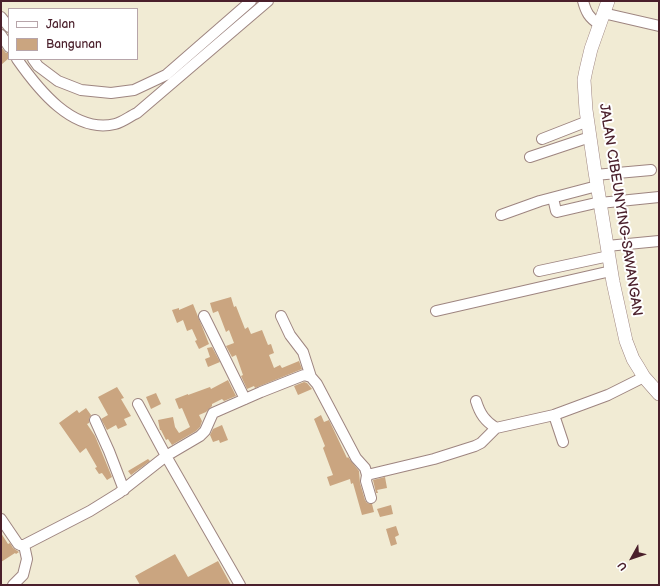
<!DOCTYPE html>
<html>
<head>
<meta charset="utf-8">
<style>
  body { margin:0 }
  #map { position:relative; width:660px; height:586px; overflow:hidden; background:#f1ebd4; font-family:"Balsamiq Sans",sans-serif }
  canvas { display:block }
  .frame { position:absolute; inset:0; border:2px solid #4a1f2b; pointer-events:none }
  .legend { position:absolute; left:8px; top:8px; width:130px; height:52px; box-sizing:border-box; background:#fff; border:1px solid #b7a5aa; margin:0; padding:5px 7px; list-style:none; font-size:12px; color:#4a1f2b }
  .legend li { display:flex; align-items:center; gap:8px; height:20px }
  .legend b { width:20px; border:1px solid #b7a5aa }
  .north { position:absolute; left:612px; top:538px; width:40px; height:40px; -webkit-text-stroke:3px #fff; paint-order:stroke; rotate:230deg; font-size:11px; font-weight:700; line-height:16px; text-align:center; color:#4a1f2b }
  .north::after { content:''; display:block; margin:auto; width:14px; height:18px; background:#4a1f2b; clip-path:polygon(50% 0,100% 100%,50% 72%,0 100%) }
</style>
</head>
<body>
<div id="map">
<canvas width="660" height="586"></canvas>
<div class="frame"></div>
<ul class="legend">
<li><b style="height:5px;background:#fff"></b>Jalan</li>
<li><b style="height:11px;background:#caa580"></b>Bangunan</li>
</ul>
<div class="north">U</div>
</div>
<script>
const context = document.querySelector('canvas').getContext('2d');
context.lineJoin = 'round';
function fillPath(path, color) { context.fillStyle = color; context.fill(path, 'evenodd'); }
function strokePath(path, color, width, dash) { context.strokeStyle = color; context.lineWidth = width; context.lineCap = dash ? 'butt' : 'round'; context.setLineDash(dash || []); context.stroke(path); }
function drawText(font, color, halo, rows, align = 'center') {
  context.font = font + ' "Balsamiq Sans",sans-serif'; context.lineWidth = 4; context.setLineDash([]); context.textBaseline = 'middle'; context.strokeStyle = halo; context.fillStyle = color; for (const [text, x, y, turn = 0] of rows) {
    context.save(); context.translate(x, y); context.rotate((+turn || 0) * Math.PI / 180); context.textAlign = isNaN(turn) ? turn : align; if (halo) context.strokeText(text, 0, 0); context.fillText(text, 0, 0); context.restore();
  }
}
const building = new Path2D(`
  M1,47l5,6h3v5l-8,7z
  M231,297l3,10 2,-1 9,23 3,-2 3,7 11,-4 6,15 3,-1 3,9 -5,2 5,13 6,-3 2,3 17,-7 3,8 -47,19 -1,-2 -7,3 -6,-13 2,-1 -7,-20 -4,2 -6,-11 8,-3 -5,-13 -3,2 -8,-21 -5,2 -3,-10z
  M193,304l16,40 -10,5 -4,-8 2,-1 -5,-11 -5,2 -4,-11 -6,3 -5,-13 7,-2v2z
  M212,347l8,15 -12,5 -3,-8 5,-2 -3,-9z
  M228,380l8,16 -12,5 -2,-2 -10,5v2l-6,6 -7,3 3,6 -2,6 -4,4 -24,14 -4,-6 -2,1 -5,-10h-1l-2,-10 15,-3 2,10 4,6 11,-6 -8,-19 -3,1 -4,-10 13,-5v1l22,-8 1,2z
  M304,382l3,1 5,6 -14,6 -4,-9z
  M117,387l7,11 -3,1 10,17 -7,3 3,6 -9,4 -2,-4 -9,5 -6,-11 7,-4 -10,-18z
  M156,393l5,11 -10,5 -5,-12z
  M86,408l5,7 -2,4v4l-2,1 8,12 17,41 -5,3 -5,-7 -3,1 -4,-6 2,-1 -11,-19 -6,5 -21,-30 18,-13 2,3z
  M321,415l3,7 5,-2 18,38 1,-1 11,14 1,12 5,17 2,3 5,1 2,8 -12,3 -9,-32 -2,1 -1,-5 -20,7 -3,-9 6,-2 -10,-27 2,-2 -11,-27z
  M222,425l6,15 -8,3 -1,-3 -6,2 -3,-7 3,-6z
  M148,459l2,2 -19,14 -3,-4z
  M385,477l2,11 -10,2 1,3h-2l-3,-13z
  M391,505l2,9 -13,3 -3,-8z
  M396,526l3,9 -4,2 2,7 -6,2 -5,-17z
  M1,533l7,11 2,-1 3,5 6,4 -3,2 -1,-1 -14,9z
  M175,554l13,23 30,-16 13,24h-91l-5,-9z`);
const minor = new Path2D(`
  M583,1c3,11 6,17 16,23
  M603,13l56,13
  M1,17l8,10
  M1,35l8,12
  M17,59c21,30 56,75 98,65 8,-2 15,-8 22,-11l131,-112
  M33,59l5,7 20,15 23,9 30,3 23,-3 32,-15 85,-74
  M542,139l46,-18
  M530,157l60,-20
  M595,175l56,-5
  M553,198l3,13 1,1 43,-10
  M600,203l59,-6
  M501,215l39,-14 57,-15
  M607,246l52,-5
  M539,271l70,-15
  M436,311l175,-40
  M204,316l41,83
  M281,316l9,19 13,17 8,25
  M476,401c4,13 9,20 20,27
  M138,404l28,52 74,129
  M554,415l9,27
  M95,420l14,31 15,39
  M367,475l-1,6 5,17
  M1,519l17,25 2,1h4l66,-34 29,-18 47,-37 34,-20 5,-5 8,-18 48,-21 43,-17 7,2 6,7 39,74 9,10 2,7 67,-16 41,-13 6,-3 15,-15 58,-13 54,-20 36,-18
  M13,585l10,-10 4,-16 -3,-14`);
const major = new Path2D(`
  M608,1l-17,48 -5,21 -2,10 2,30 9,62 18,110 13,59 7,18 5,8 6,10 15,17`);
const streetNames = [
  ["JALAN CIBEUNYING-SAWANGAN",620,210,81]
];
fillPath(building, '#caa580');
strokePath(minor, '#9e8580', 12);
strokePath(major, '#9e8580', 14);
strokePath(minor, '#fff', 10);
strokePath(major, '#fff', 13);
drawText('14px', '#4a1f2b', '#fff', streetNames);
</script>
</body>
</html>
